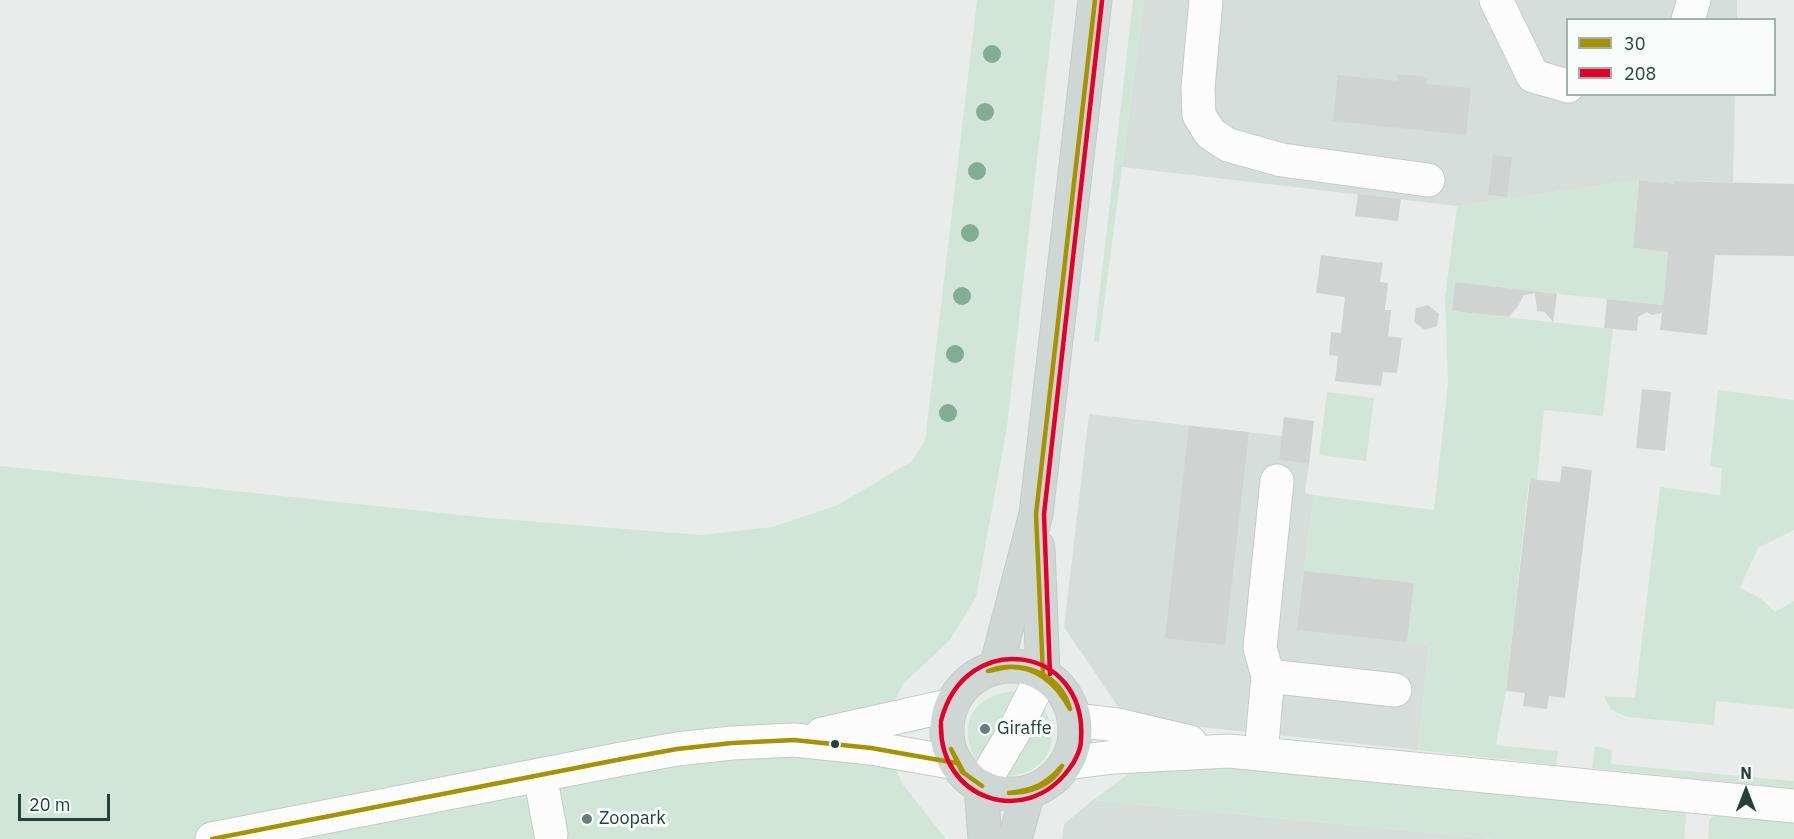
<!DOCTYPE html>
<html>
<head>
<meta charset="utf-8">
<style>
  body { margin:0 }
  #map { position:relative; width:1794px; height:839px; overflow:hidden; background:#e8edeb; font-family:"IBM Plex Sans",sans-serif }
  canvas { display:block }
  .legend { position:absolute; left:1566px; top:18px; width:210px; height:78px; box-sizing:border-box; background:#f7fbf9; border:2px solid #a3b1ad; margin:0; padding:8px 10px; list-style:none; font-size:18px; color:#24423a }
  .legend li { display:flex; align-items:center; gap:12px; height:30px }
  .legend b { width:30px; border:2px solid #a3b1ad }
  .north { position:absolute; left:1716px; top:761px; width:60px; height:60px; -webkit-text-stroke:4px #f7fbf9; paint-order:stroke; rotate:0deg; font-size:16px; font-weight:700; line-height:24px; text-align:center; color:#24423a }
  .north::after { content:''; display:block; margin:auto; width:21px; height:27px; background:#24423a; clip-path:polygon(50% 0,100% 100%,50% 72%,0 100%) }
  .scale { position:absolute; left:18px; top:794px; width:92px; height:27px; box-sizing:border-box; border:3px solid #24423a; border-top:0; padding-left:8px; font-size:18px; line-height:21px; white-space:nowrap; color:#24423a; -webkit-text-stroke:4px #f7fbf9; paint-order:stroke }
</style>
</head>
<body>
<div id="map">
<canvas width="1794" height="839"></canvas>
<ul class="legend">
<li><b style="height:8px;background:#a59400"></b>30</li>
<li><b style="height:8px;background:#e4002b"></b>208</li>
</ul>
<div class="north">N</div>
<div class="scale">20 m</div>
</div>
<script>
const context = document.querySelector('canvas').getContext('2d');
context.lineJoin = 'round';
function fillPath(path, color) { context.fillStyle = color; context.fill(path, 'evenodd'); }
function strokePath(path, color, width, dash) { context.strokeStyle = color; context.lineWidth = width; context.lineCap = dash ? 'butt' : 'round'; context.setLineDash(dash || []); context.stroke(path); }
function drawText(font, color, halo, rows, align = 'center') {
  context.font = font + ' "IBM Plex Sans",sans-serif'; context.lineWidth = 6; context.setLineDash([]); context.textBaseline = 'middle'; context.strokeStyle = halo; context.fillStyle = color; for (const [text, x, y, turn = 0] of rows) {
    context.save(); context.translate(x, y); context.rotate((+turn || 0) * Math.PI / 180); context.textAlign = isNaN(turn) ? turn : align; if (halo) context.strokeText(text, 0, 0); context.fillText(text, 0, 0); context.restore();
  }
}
const built = new Path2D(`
  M1144,0h593v19l-169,1v74l167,1 -2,87 -58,-1v3l-36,-4 -182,26 -335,-39z
  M1089,414l193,22 -3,24 30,4 -4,29 9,2 -10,76 110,12 -7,59 22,3 -11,105 -255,-27 -40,-9 -59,-87z
  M1093,800l401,39h-432l2,-15z`);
const green = new Path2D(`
  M977,0h78l-48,427 -31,170 -26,43 -47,44 -13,27 3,45 8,26 45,57h-946v-373l489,52 212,17 71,-8 66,-22 74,-44 13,-20z
  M1133,0h11l-45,342 -5,-1z
  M1639,180l-6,68 35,4 -5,53 -208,-22 -3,28 161,18 -10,87 -59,-6 -7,70 -8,-1 -23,212 -10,54 62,6 -2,14 -138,-15 11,-105 -22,-3 7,-59 -110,-12 10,-76 120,15 14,-127 -3,-86 12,-91z
  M1718,390l76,10v130l-36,18 -18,39 20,11 15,14 19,-11v108l-78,-8 -2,24 -87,-8 -17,-8 -6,-13 31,2 25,-211 60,8 2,-27 -12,-2z
  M1327,392l47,6 -8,63 -47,-6z
  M1015,691l-37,72c-23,-37 -5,-69 37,-72z
  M1040,703c26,36 8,73 -36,73z
  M1595,746l17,4 -1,14 183,17v8l-202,-21z
  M1229,765l454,44 3,8 -2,22h-190l-401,-39 42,-31z
  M1715,813l79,8v18h-86l1,-18z`);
const building = new Path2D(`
  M1398,74l30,3 -1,7 44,4 -5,47 -133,-14 5,-46 59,6z
  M1493,155l19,2 -5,40 -19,-2z
  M1639,180l36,4v-3l119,3v72l-79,-1 -8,80 -47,-5 2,-17 -10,2 -5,-3 -9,5 -1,14 -33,-3 3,-29 56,6 5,-53 -35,-4z
  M1358,194l43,5 -3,22 -43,-5z
  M1321,255l62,8 -3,19 8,1 -3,27h6l-3,26 14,2 -5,35 -14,-1 -2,14 -46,-5 3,-25 -9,-1 2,-23 10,1 4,-36 -29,-4z
  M1455,282l102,12 -4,28 -8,-10 -8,-1 -2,-18 -11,2 -6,11 -9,11 -57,-6z
  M1428,305l11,9 -2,12 -12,4 -11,-8 2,-14z
  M1642,389l29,3 -6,59 -29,-3z
  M1284,417l30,4 -5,43 -30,-4z
  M1189,426l60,6 -24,213 -60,-7z
  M1562,466l30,4 -27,228 -16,-2 -2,13 -24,-3 2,-13 -19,-2 24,-212 30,3z
  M1304,571l110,12 -7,59 -110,-12z`);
const minor = new Path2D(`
  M1206,0l-8,88 1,27 11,18 18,12 54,15 146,20
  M1496,0l37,76 35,10
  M1688,20l6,-20
  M1268,676l127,14
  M1074,720l44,5 72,17
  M822,734l130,-29
  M1261,753l7,-77 -8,-28 17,-167
  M1066,763l48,-6 115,-6 565,55
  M540,775l11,59
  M981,787l34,-57 28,-56
  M212,839l410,-80 55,-10 55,-6 62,-3 77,8 85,15`);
const major = new Path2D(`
  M1038,547l5,127
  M947 730a64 64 0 1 1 128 0a64 64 0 1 1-128 0Z
  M996,668l40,-154 59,-514
  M981,787l4,52
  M1015,839l13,-47`);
const bus1 = new Path2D(`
  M988,671c32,-12 73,2 82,38
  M988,671c7,-1 16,-4 23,-4 28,0 47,20 59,42
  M1043,674l-7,-160 59,-514
  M951,749l13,24 18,13
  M951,749l11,23 20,14
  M1009,793c24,-3 37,-8 53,-27
  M1009,793c20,0 43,-7 53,-27
  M212,839l410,-80 55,-10 55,-6 62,-3 77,8 85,15`);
const bus2 = new Path2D(`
  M1050,674l-6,-160 58,-513
  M941,724c-2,75 84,105 128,45 6,-7 12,-20 12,-29 7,-95 -116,-113 -140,-19`);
const trees = [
  [992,54],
  [985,112],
  [977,171],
  [970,233],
  [962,296],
  [955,354],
  [948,413]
];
const markers = [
  [985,729,6,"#697e78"],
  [835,744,5,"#24423a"],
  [587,819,6,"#697e78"]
];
const poiNames = [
  ["Giraffe",997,729],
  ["Zoopark",599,819]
];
fillPath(built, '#d6dedb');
fillPath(green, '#d1e6d8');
fillPath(building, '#cfd4d2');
strokePath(minor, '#c5cac8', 35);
strokePath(major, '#c3ccc9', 35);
strokePath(minor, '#fcfcfc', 33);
strokePath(major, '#cfd7d5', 33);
strokePath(bus1, '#a59400', 4.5);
strokePath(bus2, '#e4002b', 4.5);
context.fillStyle = '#81ae93';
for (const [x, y] of trees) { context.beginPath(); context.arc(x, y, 9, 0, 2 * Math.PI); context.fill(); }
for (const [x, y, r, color] of markers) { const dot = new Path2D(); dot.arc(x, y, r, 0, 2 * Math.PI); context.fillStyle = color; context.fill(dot); strokePath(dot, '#f7fbf9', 2); }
drawText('18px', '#24423a', '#f7fbf9', poiNames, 'left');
</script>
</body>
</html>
